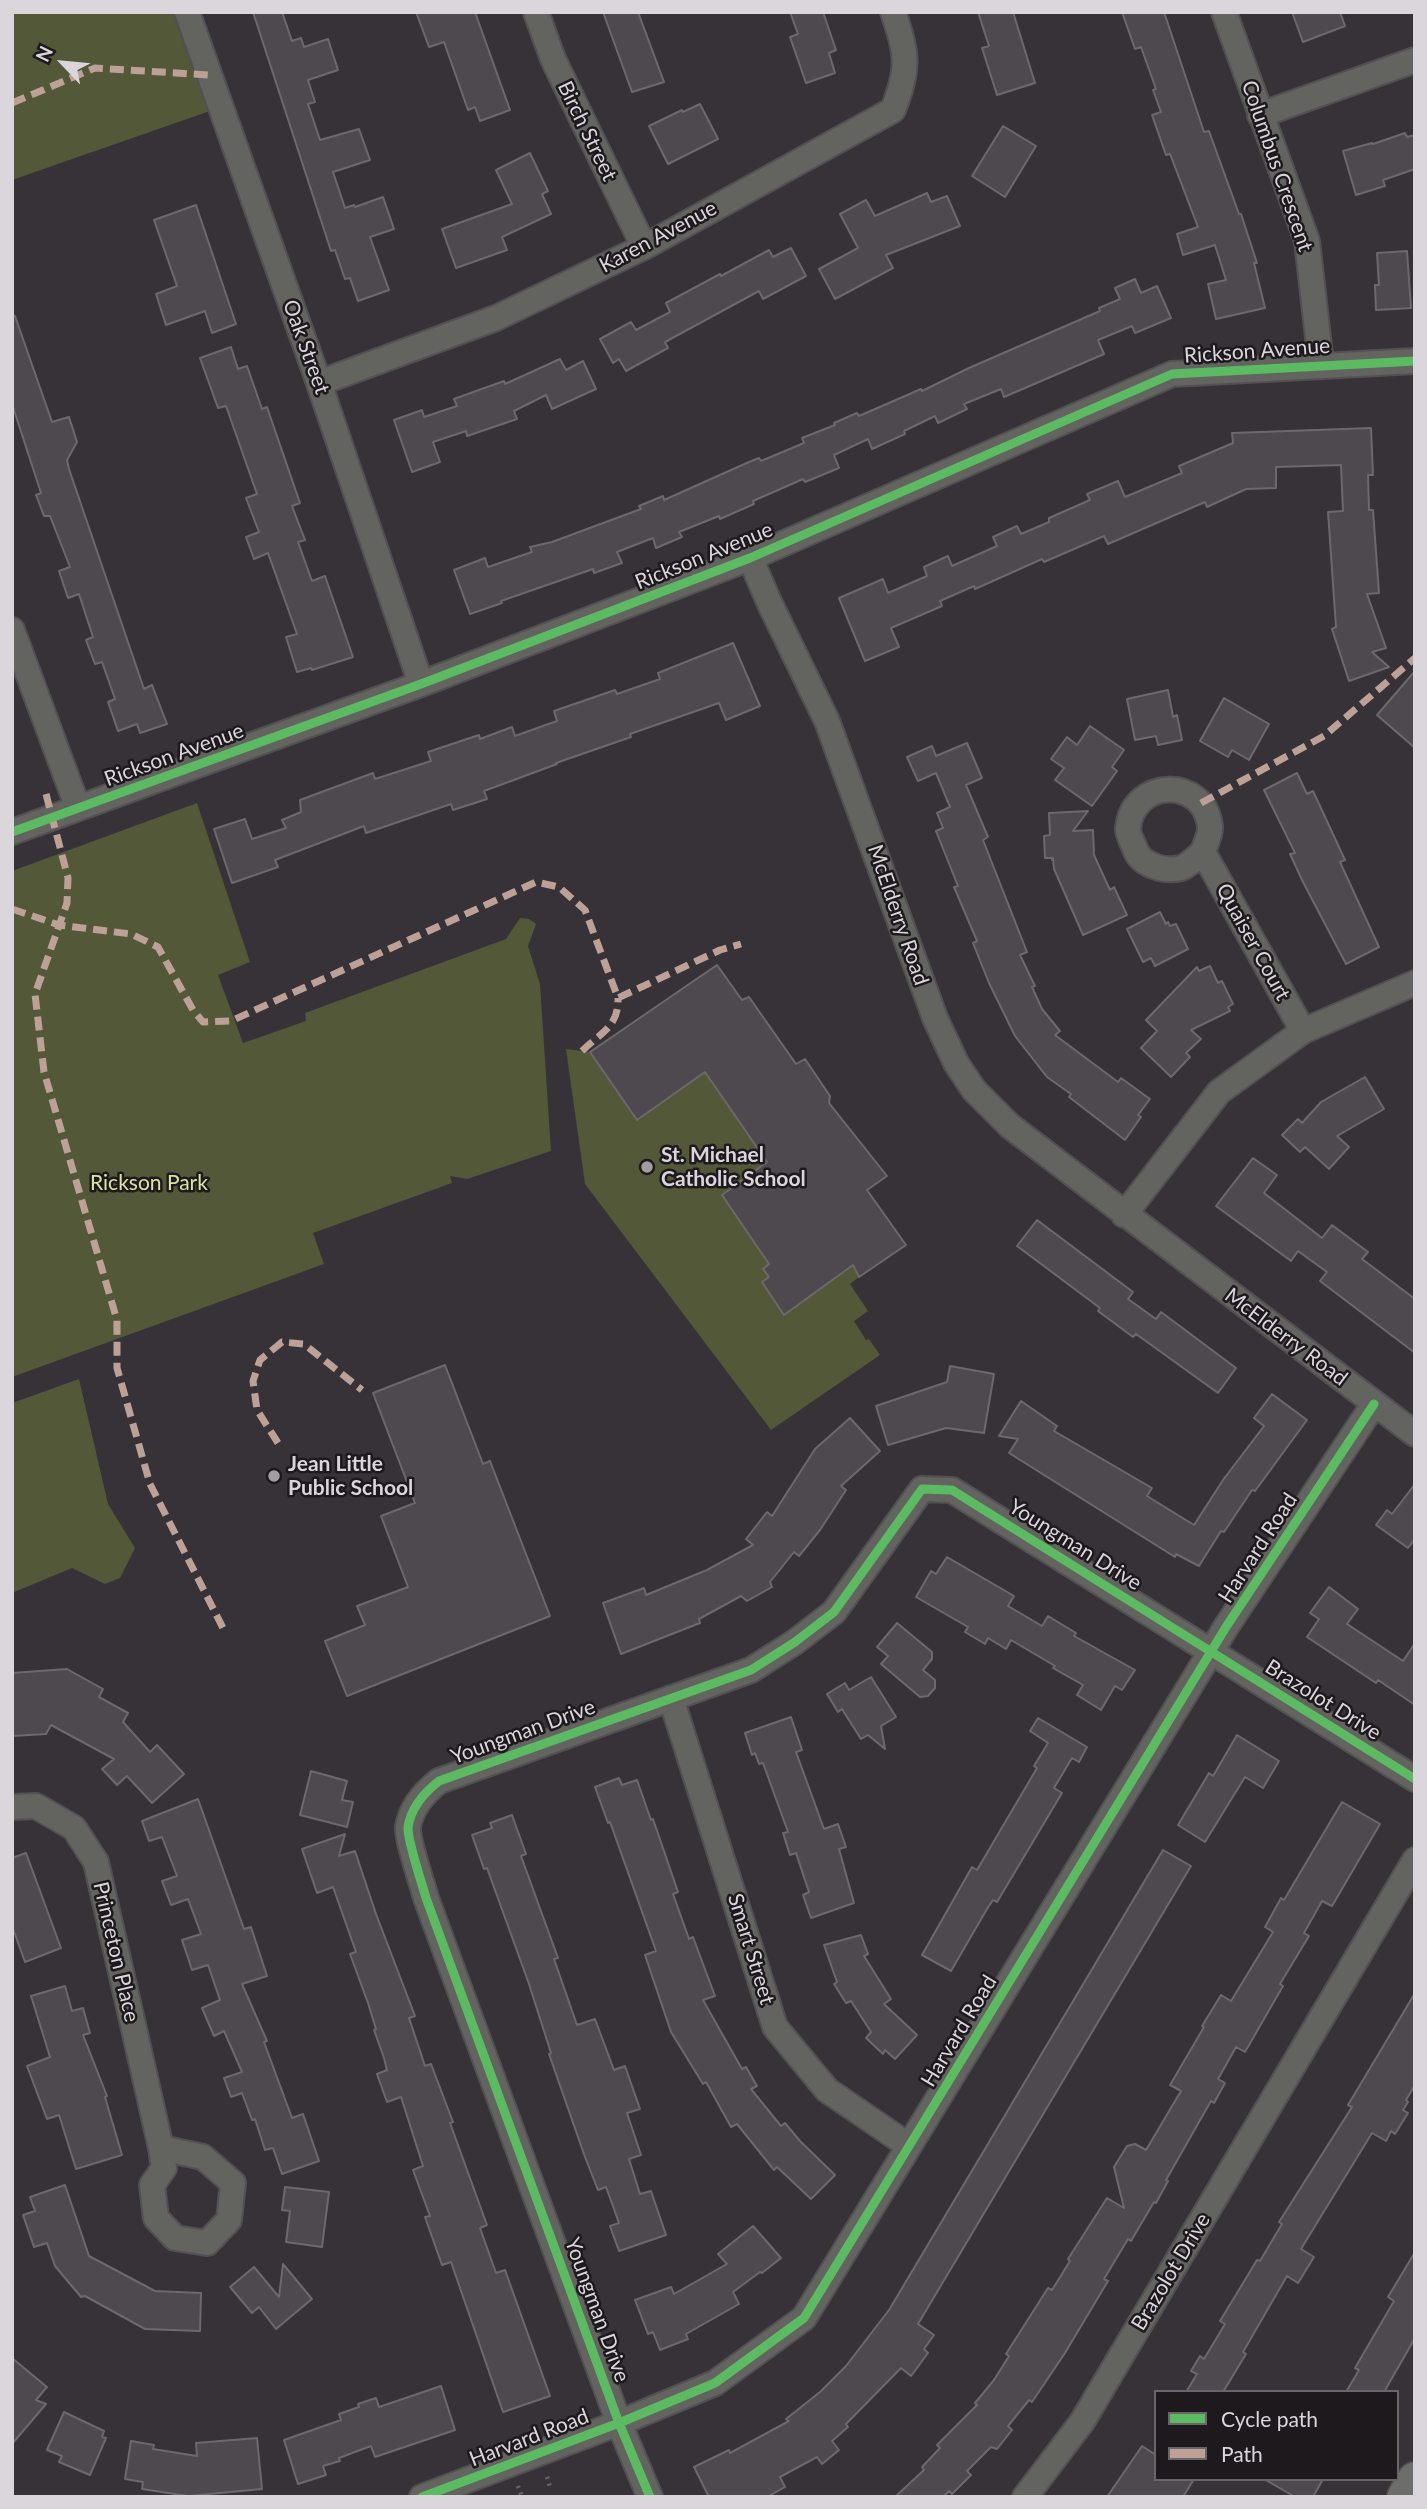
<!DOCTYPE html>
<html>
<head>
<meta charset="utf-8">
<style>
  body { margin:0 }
  #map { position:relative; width:1427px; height:2509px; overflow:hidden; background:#363237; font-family:Lato,sans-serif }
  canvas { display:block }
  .frame { position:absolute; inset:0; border:14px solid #dbd6dc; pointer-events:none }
  .legend { position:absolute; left:1154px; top:2390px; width:245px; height:91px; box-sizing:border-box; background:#1d191d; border:2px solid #696569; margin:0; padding:9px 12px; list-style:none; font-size:21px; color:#dbd6dc }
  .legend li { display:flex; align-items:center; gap:14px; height:35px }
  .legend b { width:35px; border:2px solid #696569 }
  .north { position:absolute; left:28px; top:28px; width:70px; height:70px; -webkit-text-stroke:5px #1d191d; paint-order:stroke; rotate:296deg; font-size:19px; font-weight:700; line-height:28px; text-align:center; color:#dbd6dc }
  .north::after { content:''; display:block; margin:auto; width:24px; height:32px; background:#dbd6dc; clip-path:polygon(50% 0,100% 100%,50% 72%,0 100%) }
</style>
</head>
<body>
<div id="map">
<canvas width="1427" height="2509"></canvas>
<div class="frame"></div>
<ul class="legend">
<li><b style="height:9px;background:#5cba63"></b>Cycle path</li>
<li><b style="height:9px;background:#bda197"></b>Path</li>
</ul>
<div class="north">N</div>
</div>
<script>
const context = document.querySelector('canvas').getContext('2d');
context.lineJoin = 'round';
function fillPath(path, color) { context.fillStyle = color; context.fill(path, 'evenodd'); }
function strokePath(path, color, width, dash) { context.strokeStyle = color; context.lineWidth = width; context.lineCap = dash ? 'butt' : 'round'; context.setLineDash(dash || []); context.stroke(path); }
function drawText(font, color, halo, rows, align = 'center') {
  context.font = font + ' Lato,sans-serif'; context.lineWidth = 5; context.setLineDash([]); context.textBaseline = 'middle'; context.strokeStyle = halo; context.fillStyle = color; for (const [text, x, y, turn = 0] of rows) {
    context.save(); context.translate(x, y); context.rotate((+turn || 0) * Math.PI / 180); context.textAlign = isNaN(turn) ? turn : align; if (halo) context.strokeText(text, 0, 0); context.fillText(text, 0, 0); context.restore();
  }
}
const green = new Path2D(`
  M12,12h164l34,99 -198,69z
  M197,803l53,159 -32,13 25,68 63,-22 -1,-8 201,-74 14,-21 9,1 7,5 -8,22 12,38 11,167 -84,28 -17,-3 2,7 -139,50 11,31 -312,113v-506z
  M566,1049l24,3 47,67 68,-47 62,90 -45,33 47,69 -5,5 5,8 -7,6 22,31 69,-49 6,12 -9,7 18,27 -14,10 12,19 3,-1 11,16 -109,75 -186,-246z
  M79,1379l29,125 27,44 -15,30 -15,6 -33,-16 -60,25v-190z`);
const building = new Path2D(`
  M253,12h29l10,29 9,-3 3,9 24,-8 10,31 -30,10 7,22 -7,2 12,36 39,-11 11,31 -37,12 12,36 9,-3 1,2 28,-10 11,32 -24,8 19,53 -31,11 -8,-23 -5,1 -10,-29 -4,1z
  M416,12h59l35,98 -30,11 -5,-14 -7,3 -24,-68 -15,5z
  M603,12h35l26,70 -32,10z
  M790,12h33l13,38 -7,3 6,20 -29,10 -16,-46 8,-3z
  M978,12h35l22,71 -38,12 -15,-47 7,-2z
  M1122,12h42l40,120 5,-1 30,83h2l16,49h-3l11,45 -49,11 -8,-35 18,-4 -11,-35 -32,10 -6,-21 21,-7 -28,-73 -4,1 -14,-40 9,-3 -8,-22 3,-1 -15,-42 -6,2z
  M1292,12h48l5,14 -42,16z
  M700,104l18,35 -50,25 -19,-38 33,-16 1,2z
  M1003,126l33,20 -31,51 -33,-21z
  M1405,133l2,4 8,-2v34l-32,11 2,6 -29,9 -13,-44 29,-8 1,1z
  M530,153l18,38 -6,3 9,20 -49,23 5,13 -51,18 -14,-39 70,-25 -16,-34z
  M927,193l4,9 16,-6 13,30 -74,29 7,13 -58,31 -16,-30 39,-21 -18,-34 26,-14 9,16z
  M196,205l40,119 -24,9 -7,-22 -39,14 -10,-31 21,-8 -23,-66z
  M791,248l15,28 -43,23 -4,-8 -94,51 3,6 -42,23 -7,-12 -6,4 -13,-24 31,-17 5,8 34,-18 -4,-9 54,-29 1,2 48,-26 4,7z
  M1407,251l4,57 -35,2 -1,-25h4l-2,-32z
  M1135,279l6,14 16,-7 14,32 -36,15 -3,-7 -34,14 6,14 -100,43 -3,-8 -37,15 3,5 -29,14 -3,-7 -31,15 1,3 -33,15 -4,-10 -34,16 5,13 -34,14 -2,-3 -50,22 1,3 -34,15 -1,-3 -40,16 3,5 -26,11 -3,-10 -36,14 5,11 -28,10 -1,-4 -92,32 1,2 -32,11 -16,-44 31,-12 3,9 44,-15 -2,-5 22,-5 89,-33 -2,-3 24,-10 1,4 85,-38 10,-4 2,3 43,-18 -2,-5 33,-13 -1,-2 23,-10 2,3 62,-27 1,2 47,-23 131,-57 -1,-3 21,-9 -5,-11z
  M12,316h3l37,106 17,-5 8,25 -10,18 2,9 75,220 8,-4 15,39 -27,9 -3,-9 -19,7 -10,-29 7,-3 -13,-37 -7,2 -9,-24 7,-3 -14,-43 -11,4 -9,-27 11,-4 -20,-51h-6l-8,-21 5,-2 -29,-89z
  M231,347l7,22 9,-3 15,43 5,-2 33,96 -8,3 13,34 -7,2 14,39 13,-5 28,81 -41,13 -1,-2 -14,4 -11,-35 11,-3 -29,-81 -14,6 -8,-22 13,-5 -13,-34 11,-4 -31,-88 -8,2 -18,-50z
  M560,359l6,11 17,-9 13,28 -44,20 -6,-14 -32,16 3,8 -50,17 -1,-5 -33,11 7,20 -28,10 -18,-52 28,-10 2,7 33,-11 -3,-7 50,-18 1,3z
  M1371,428l2,47h-5l1,35h4l6,83 -12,1 19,54 -14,4 17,15 -40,14 -17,-52 4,-2 -8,-115 15,-1 -2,-46 -65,2v21l-30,1 -39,18 -2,-5 -97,42 -4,-8 -60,26 -2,-3 -67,30 -1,-3 -34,15 2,5 -51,22 8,19 -34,14 -26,-63 44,-19 5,14 39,-17 -3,-9 24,-11 4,10 45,-20 -4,-9 24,-11 4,8 28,-12v-4l41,-18 -3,-6 31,-13 7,16 57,-24 -3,-7 54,-23 -1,-10z
  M733,643l27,63 -34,14 -7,-17 -89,31 1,3 -75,26 1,1 -73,27 3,8 -34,11 -2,-6 -85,29 -2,-7 -89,34 3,7 -46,16 -18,-54 31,-10 7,20 34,-11 -4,-8 19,-8 -1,-12 73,-27 2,6 56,-18 -3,-9 51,-17 1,4 32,-12 3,9 42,-15 -3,-10 61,-21 2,4 43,-15 -2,-6z
  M1415,671v77l-38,-33z
  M1168,690l5,27 4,-2 5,25 -24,5 -2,-9 -21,4 -8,-41z
  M1224,698l45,26 -20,36 -17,-10 -4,7 -28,-16z
  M1090,726l34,24 -12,17 5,4 -25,35 -37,-26 9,-12 -13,-9 16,-22 10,8z
  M967,743l15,35 -16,7 22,52 -5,3 44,112 -7,3 15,31 -3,1 10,22 18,22 -5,4 63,47 3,-4 29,21 -12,16 3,2 -16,23 -56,-43 2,-3 -24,-17 -32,-41 -26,-53 -16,-40 4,-2 -23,-54 4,-1 -22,-55 7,-3 -6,-15 13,-6 -14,-34 -18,8 -11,-24 25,-11 4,10z
  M1297,773l10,21 6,-3 32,69 -5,2 39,85 -33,17 -43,-82 -13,-28 5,-1 -31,-63z
  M1088,811l-15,20 20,-1 1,25 16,35 4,-3 13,28 -44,20 -29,-66 -1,-11 -1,2v-2h-7l-1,-22 6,-1 -1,-22z
  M1160,912l6,12 2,-2 2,4 6,-2 12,25 -33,17 -4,-8 -8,4 -16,-33z
  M717,965l25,35 7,-3 47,67 9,-5 25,37 -1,7 58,73 -20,14 39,55 -47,32 -6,-12 -69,50 -22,-33 7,-5 -6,-8 6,-5 -47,-69 45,-33 -62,-90 -68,48 -47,-68z
  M1210,966l8,17 4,-2 11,23 -5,3 2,4 -39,19 10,9 -15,14 4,4 -19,20 -30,-29 16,-17 -11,-11 51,-53 2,4z
  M1365,1077l19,32 -47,27 12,11 -20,22 -24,-22 -5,5 -18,-17 16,-16 4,4 19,-21z
  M1253,1158l24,17 -13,18 58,45 10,-13 36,27 -6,7 53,40v54l-95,-72 7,-9 -29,-21 -7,10 -75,-55z
  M1037,1220l96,72 -5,7 28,20 5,-7 75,56 -18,25 -82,-59 -3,3 -35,-26 2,-3 -83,-62z
  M445,1365l38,99 7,-3 60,155 -203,80 -22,-55 40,-16 -8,-19 51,-19 -27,-71 34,-13 -42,-110z
  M950,1366l44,8 -10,59 -38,-5 -58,17 -12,-39 71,-24z
  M1272,1394l35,26 -52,71 -3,-1 -28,42 -3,-1 -22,35 -23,-12 -1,3 -166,-104 9,-14 -19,-3 22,-35 36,25 -3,5 98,57 -5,8 47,29 29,-45 41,-54 -10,-8z
  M850,1418l30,33 -39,35 5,4 -26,40 -21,26 -5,-4 -24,30 2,5 -25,14 -6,-5 -42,23 1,4 -79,31 -18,-51 41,-15 2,7 61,-25 46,-25 -7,-6 21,-27 5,4 43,-67z
  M1415,1484v55l-7,9 -32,-23 11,-15 5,4z
  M947,1557l67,39 -6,10 34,20 6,-10 28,17 -2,3 61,34 -13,20 -7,-4 -14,24 -24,-15 6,-10 -30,-17 2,-2 -44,-26 -5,9 -18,-11 -3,6 -20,-12 3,-5 -52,-30 15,-26 5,3z
  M1329,1587l29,22 -11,15 56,37 12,-18v62l-37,-25 -2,3 -69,-46 12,-18 -9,-6z
  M897,1623l35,29v7l-9,11 12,10v8l-7,8 -8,1 -39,-33 7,-8 -11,-9z
  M67,1669l36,20 -4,8 29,16 -5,9 27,30 7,-7 27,29 -32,29 -25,-27 -10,9 -15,-16 12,-10 -63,-34 -5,9 -34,2v-63z
  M871,1677l25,40 -15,9 4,23 -17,-14 -7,4 -19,-30 -4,3 -11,-18 18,-11 4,7z
  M791,1717l11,33 -6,2 28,77 14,-5 8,23 -7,2 15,54 -43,15 -8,-23 6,-3 -13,-39 -6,2 -7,-22 5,-1 -25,-69 -4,1 -4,-11 -3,2 -7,-22z
  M1038,1718l49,29 -8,15 -7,-4 -18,30 8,5 -65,109 -4,-2 -6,9 -36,62 -29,-16 50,-88 5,3 60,-102 -3,-2 14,-23 -18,-12z
  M1237,1735l42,26 -16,27 -18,-11 -40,65 -27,-17 31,-52 4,3z
  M311,1771l36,10 -5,19 11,2 -6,25 -47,-12z
  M619,1778l3,7 15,-5 14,40 2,-1 25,73 -5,2 16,45 4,-2 22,59 -12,4 39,69 4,-2 11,19 -6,3 30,37 4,-3 15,18 35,34 -24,24 -34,-32 -3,3 -37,-46 -6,3 -25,-45 -3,2 -32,-52 -26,-77 11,-4 -46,-129 -2,1 -13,-36z
  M198,1799l46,130 7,-2 16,49 -25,8 25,57 -3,1 28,76 11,-4 16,47 -37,13 -9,-26 -8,2 -10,-31 -3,1 -10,-27 -11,4 -7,-19 18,-6 -18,-41 -10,5 -12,-28 18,-8 -12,-35 -16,5 -10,-30 19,-6 -13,-35 -17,6 -9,-24 15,-5 -15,-39 -13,4 -7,-20z
  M1342,1802l38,22 -48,82 -10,-5 -18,32 5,3 -29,48 3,2 -38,66 -9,-5 -18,32 7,4 -11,20 -3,-2 -45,79 2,1 -12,22 -2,-1 -23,39 -3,-2 -24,40 4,2 -43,72 -33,49 -3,-2 -21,26 4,4 -15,19 -6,-2 -24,24 4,4 -19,19 -3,-3 -6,6h-48l29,-27 -2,-3 18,-19 -3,-3 40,-40 -2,-2 19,-23 15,-24 -3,-2 42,-66 4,2 18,-29 -2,-2 39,-61 17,10 -10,-41 13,-21 8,-2 11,6 35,-59 -11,-6 34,-58 -2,-1 19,-31 10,6 42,-69 -8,-5 16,-29 3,2z
  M512,1815l14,39 -5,2 37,102 -4,1 23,66 18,-6 19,51 11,-4 15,43 -13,4 14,42 -12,4 11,35 11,-3 15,44 -47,16 -9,-25 9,-3 -13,-36 -8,3 -13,-33 -36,-103 2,-1 -22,-69 -42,-116 -3,1 -12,-34 20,-7 -2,-5z
  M345,1834l-6,22 16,-5 21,63 39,102 -6,2 16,48 6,-2 22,58 -3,1 37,102 -7,3 16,45 9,-3 45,126 -47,16 -52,-150 -9,3 -17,-48 5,-1 -17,-46 10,-4 -22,-69 -14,5 -10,-28 10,-4 -3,-12 -10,-28 2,-1 -8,-26 -18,-49 6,-2 -23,-65 -16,6 -15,-44z
  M1163,1850l28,16 -273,458 16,11 -10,14 4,4 -17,23 -10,-8 -55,56 2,3 -16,14 7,9 -17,14 -5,-7 -37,20 5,10 -18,10h-58l-15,-30 35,-17 1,3 59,-32 -3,-2 34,-27 26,-26 43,-56z
  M26,1853l35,95 -36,14 -13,-36v-68z
  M861,1935l7,19 -4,2 27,43 -7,5 33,31 -22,24 -10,-9 -2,4 -17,-16 5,-6 -20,-31 -5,2 -12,-19 3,-2 -13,-37z
  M65,1986l7,25 11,-3 7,25 -7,2 24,61 -2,1 17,58 -46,14 -17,-54 -12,4 -20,-53 23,-9 -19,-61z
  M1415,1993v92l-9,15 2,2 -5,8 5,3 -13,21 -4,-3 -5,10 -14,-8 -71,116 13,8 -16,26 -11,-7 -44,76 3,2 -23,38h-37l11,-18 -6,-3 9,-15 4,3 21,-35 -5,-3 37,-61 3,1 22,-37 -3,-2 73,-115 -4,-2z
  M65,2185l24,71 66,35 46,2 -1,38 -55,-2 -60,-33 -4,1 -26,-31 -8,-23 -13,4 -11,-32 12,-4 -5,-14z
  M285,2187l44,5 -7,55 -36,-5 4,-31 -8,-1z
  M753,2226l28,32 -19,15 -2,-1 -27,20 6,12 -53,30 2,5 -28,11 -7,-18 -5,2 -13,-34 36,-13 3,7 53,-30 -9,-10z
  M1415,2252v86l-31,54h-38l13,-22 -4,-2 39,-67 -6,-4z
  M283,2264l29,35 -36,30 -17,-22 -7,6 -22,-26 24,-20 25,30z
  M12,2358l35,29 -11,13 10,4 -34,40z
  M441,2386l14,44 -80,27 -4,-11 -32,12 1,3 -17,5 3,9 -28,9 -14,-44 57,-20 -2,-6 20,-7 -1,-3 18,-6 3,9z
  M64,2412l40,19 -2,6 4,1 -16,37 -31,-13 3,-6 -15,-6z
  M257,2438l5,51 -74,7 -46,-7 1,-7 -18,-3 6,-38 23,4 -1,4 44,7 -1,-13z
  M1142,2446l14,9v24h38l-11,18h-76z
  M1264,2479h59l-10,18h-18z`);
const path = new Path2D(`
  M547,2477l3,10
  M518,2486l4,11`);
const street = new Path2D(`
  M187,12l132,371 102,301
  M536,12l17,47 91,188
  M1224,12l83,229 14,123
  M1260,115l155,-55
  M319,383l177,-65 148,-71 249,-137c16,-41 15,-56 0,-98
  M750,558l20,46 57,117 108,297 21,45 18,27 36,36 405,308
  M12,630l66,178
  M12,832l409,-148 329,-126 422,-184 243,-13
  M1203,852c-6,5 -15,14 -22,16 -15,4 -40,-2 -46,-19 -2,-6 -7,-14 -7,-20 4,-51 76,-53 82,-3 1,8 -5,19 -7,26l100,179
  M1124,1215l95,-123 84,-61 112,-48
  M671,1698l104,329 52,63 82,56
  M12,1807l24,-1 38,22 22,34 65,286 3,20 -12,17 4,33 19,20 32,5 22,-23 4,-37 -30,-26 -42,-9
  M422,2497l197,-74 96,-40 89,-65 422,-691 148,-223
  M650,2497l-31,-74 -193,-525c-4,-15 -19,-58 -18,-71 3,-20 17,-35 31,-46l312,-111 44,-28 39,-30 88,-123 30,1 463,289
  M1025,2497l57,-75 333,-562`);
const secondary = new Path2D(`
  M1405,2497l10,-17`);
const quiet = new Path2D(`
  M12,103l83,-35 114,7
  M46,794l22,84 -1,25 -32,91 9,78 73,248v48l33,116 74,146
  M1201,803l123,-67 91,-78
  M12,909l47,16 72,9 27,13 35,63 10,12 28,-1 305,-139 23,5 26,23 33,88 102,-48 21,-6
  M582,1051c18,-18 37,-24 36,-53
  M278,1443l-21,-33 -4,-29 7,-21 22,-18 22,2 58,46`);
const cycleway = new Path2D(`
  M12,832l409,-148 329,-126 422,-184 243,-13
  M422,2497l197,-74 96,-40 89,-65 422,-691 148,-223
  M650,2497l-31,-74 -193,-525c-4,-15 -19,-58 -18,-71 3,-20 17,-35 31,-46l312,-111 44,-28 39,-30 88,-123 30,1 463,289`);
const markers = [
  [647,1167,7,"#a19da2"],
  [274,1476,7,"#a19da2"]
];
const streetNames = [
  ["Birch Street",587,131,64],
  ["Columbus Crescent",1277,166,71],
  ["Karen Avenue",658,237,-28],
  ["Oak Street",306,347,70],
  ["Rickson Avenue",1257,351,-4],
  ["Rickson Avenue",704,556,-22],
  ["Rickson Avenue",174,755,-20],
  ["McElderry Road",898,915,71],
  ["Quaiser Court",1253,942,61],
  ["McElderry Road",1286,1337,37],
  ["Youngman Drive",1075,1545,32],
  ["Harvard Road",1258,1548,-57],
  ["Brazolot Drive",1323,1700,32],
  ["Youngman Drive",523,1732,-20],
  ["Smart Street",751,1949,73],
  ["Princeton Place",116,1952,77],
  ["Harvard Road",959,2031,-59],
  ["Brazolot Drive",1171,2272,-59],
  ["Youngman Drive",597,2310,70],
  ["Harvard Road",529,2438,-21]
];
const poiNames = [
  ["St. Michael",661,1155],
  ["Catholic School",661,1179],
  ["Jean Little",288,1464],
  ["Public School",288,1488]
];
const parkNames = [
  ["Rickson Park",149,1183]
];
fillPath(green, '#535839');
fillPath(building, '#4d494e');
strokePath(building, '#6c686c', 2);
strokePath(street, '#535054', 28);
strokePath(secondary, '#535054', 38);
strokePath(path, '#666664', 4.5, [2, 5]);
strokePath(street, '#636360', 24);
strokePath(secondary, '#6d6e69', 35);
strokePath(quiet, '#bda197', 7, [14, 7]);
strokePath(cycleway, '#5cba63', 9);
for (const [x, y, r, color] of markers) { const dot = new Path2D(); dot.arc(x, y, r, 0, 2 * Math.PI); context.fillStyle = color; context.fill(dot); strokePath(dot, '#1d191d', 2.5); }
drawText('21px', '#dbd6dc', '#1d191d', streetNames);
drawText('bold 21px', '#dbd6dc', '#1d191d', poiNames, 'left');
drawText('21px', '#d8e5a3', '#1d191d', parkNames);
</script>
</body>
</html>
